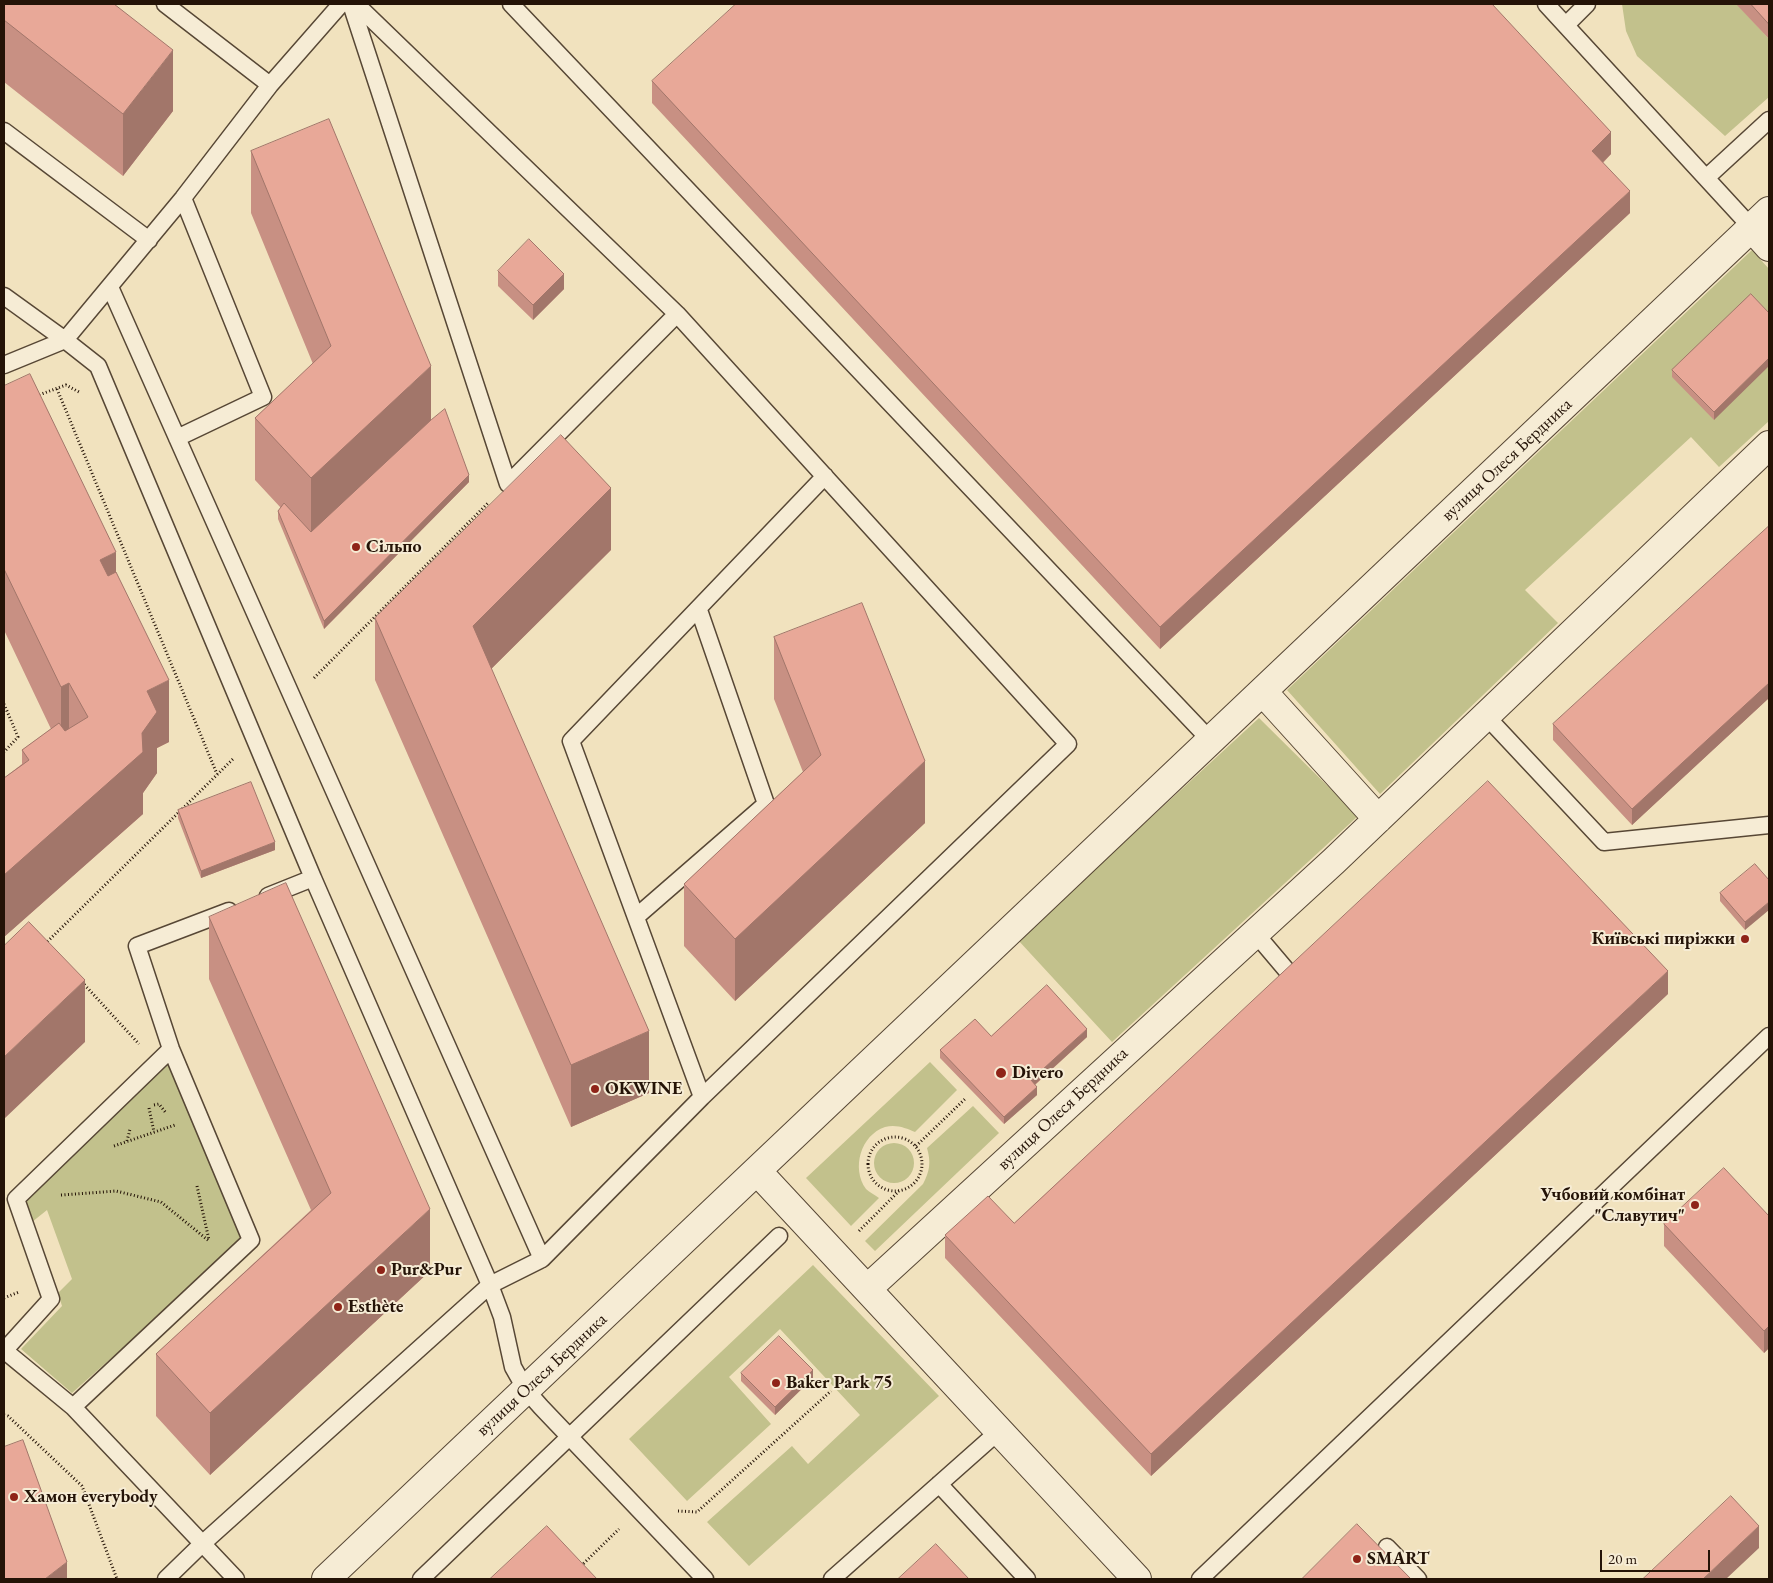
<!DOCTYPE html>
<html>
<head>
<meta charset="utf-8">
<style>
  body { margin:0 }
  #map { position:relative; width:1773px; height:1583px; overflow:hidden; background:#f1e2be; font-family:"EB Garamond",serif }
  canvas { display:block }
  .frame { position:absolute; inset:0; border:5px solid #241307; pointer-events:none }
  .scale { position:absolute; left:1600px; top:1550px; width:110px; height:22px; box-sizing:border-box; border:2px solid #241307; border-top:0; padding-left:6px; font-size:15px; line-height:18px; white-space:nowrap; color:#241307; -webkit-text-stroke:4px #f6ecd5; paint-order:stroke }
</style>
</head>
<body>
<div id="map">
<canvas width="1773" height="1583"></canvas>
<div class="frame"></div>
<div class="scale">20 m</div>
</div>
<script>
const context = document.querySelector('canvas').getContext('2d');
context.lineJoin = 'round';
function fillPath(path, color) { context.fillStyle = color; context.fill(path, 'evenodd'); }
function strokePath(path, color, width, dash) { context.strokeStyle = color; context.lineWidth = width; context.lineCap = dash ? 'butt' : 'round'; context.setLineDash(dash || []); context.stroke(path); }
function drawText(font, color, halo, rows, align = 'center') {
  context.font = font + ' "EB Garamond",serif'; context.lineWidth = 4; context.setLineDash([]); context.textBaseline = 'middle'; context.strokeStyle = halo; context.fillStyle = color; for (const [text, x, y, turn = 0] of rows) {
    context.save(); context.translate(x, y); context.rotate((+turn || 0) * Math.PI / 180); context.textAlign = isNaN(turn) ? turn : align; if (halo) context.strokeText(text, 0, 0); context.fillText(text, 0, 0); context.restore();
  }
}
const green = new Path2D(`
  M1622,4h115l32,35v58l-44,39 -88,-80 -11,-25z
  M1752,250l17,19v152l-50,46 -28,-30 -166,153 33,33 -178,171 -93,-104z
  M1259,718l99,98 -246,226 -94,-102z
  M170,1061l75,178 -173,154 -51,-44 41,-43 -4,-13 14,-14 -25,-69 -15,12 -8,-20z
  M930,1062l27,28 -42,42c-9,-4 -19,-8 -30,-5 -24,8 -34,41 -19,62 3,3 9,6 13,9l-28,28 -45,-48z
  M973,1106l26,27 -124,118 -10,-10 58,-57c7,-13 8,-22 4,-36z
  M874 1163a20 20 0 1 1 40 0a20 20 0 1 1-40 0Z
  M813,1265l126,131 -190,170 -42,-44 85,-76 16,18 52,-49 -80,-86 -51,48 42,47 -84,77 -58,-62z`);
const path = new Path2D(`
  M57,389l160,385
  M36,396l30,-11 13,7
  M314,678l175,-176
  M4,704l14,33 -14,15
  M45,944l188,-185
  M82,982l57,62
  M154,1105l5,-1 7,9
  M149,1108l5,24
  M868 1164a27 27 0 1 1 54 0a27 27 0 1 1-54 0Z
  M127,1141l3,-12
  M114,1146l61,-21
  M916,1146l50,-48
  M197,1186l12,54
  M61,1195l55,-4 45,11 48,39
  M859,1231l40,-40
  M4,1298l15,-6
  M4,1415l4,1 74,70 35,93
  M678,1511l19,1 134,-121
  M581,1566l38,-37`);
const service = new Path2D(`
  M351,4l157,480 169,-170
  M356,4l321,310 391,430 -366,353 -160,162
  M511,4l700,737
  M1546,4l206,224
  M1566,25l21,-21
  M270,85l71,-81
  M4,131l145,109
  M1706,178l63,-58
  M110,287l432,972 -52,26 12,32 11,50 13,23 15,17 164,172
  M4,296l61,44 33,26 215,512
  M4,365l61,-25 118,-142 87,-113 -105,-81
  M177,438l86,-41 -80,-199
  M1486,716l118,126 165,-17
  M636,917l130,-113 -67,-194
  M1255,933l33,39
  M702,1097l-131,-356 254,-265
  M4,1351l47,-52 -35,-100 155,-150
  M5,1351l68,56 163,172
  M73,1407l178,-167 -80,-191 -34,-103 92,-35
  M939,1484l88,95
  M1387,1547l31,32
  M166,1579l36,-35 288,-259 -177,-407 -45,18
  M421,1579l358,-343
  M832,1579l167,-148
  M1200,1579l569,-543`);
const minor = new Path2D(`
  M1752,228l17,19
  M1263,692l115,127
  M757,1171l380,408
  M867,1289l467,-428 435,-416
  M326,1579l1443,-1368`);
const wall = new Path2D(`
  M4,4l169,107 -50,65 -119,-94z
  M1736,4h33v35z
  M652,81l959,73 -8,9 27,50 -470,436 -508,-546z
  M251,151l180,269 38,62 -145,147 -46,-110v-8l3,-3 -26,-28v-62l58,-54 -62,-151z
  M498,271l66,18 -31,31 -35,-34z
  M1751,294l-37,126 -42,-43v-7z
  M4,386l112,186 53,170 -12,6v25l-14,20v21l-139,123v-159l18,-14v-14l29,-21 -47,-99z
  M1769,526v172l-137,127 -79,-85v-16z
  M611,550l-120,119 158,424 -78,34 -196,-447v-62z
  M774,637l151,186 -190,178 -51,-55v-62l119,-112 -29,-73z
  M178,810l97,40 -74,28 -23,-60z
  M1769,880l-24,50 -25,-29v-8z
  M209,917l221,354 -220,204 -54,-59v-62l155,-144 -102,-231z
  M1668,994l-517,482 -206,-218v-23l69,-12z
  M991,1036l96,1 -52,48 2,10 -33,29 -64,-66v-8z
  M1769,1216v132l-5,5 -100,-107v-22z
  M741,1373l72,5 -38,37 -34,-34z`);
const shadedWall = new Path2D(`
  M173,50v61l-50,65v-62z
  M1611,132v22l-19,19v-22z
  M1630,191v22l-470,436v-22z
  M564,274v15l-31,31v-15z
  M1769,358v8l-55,54v-8z
  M431,366v62l-120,112v-62z
  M469,475v7l-145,147v-8z
  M611,488v62l-138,137v-61z
  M116,552v62l-16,-54z
  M169,680v62l-12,6v25l-14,20v21l-139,123v-62l138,-142 5,-42z
  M69,683v62l-8,4v-62z
  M1769,683v15l-137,127v-16z
  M925,761v62l-190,178v-62z
  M275,842v8l-74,28v-7z
  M1769,902v8l-24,20v-8z
  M1668,971v23l-517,482v-22z
  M85,980v62l-81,77v-62z
  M1087,1029v8l-56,51v-8z
  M649,1031v62l-78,34v-62z
  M1037,1087v8l-33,29v-7z
  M430,1209v62l-220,204v-62z
  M1769,1326v22l-5,5v-22z
  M813,1370v8l-38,37v-8z
  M1759,1526v22l-33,31h-23z
  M67,1562v17h-22z`);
const building = new Path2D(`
  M4,4h110l59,46 -50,64 -119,-94z
  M736,4h756l119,128 -19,19 38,40 -470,436 -508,-546z
  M1751,4h18v20z
  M329,119l102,247 -120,112 -56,-60 76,-72 -80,-195z
  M529,239l35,35 -31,31 -35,-34z
  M1751,294l18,19v45l-55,54 -42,-42z
  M30,374l86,178 -16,8 8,16 8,-4 53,108 -22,11 10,21 -15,21 1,19 -139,123v-97l25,-18 -7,-10 37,-27 6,8 23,-14 -19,-34 -8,4 -57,-118v-183z
  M445,409l24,66 -145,146 -46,-110 6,-8 27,29 120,-112z
  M561,435l50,53 -138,138 176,405 -78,34 -196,-447z
  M1769,526v157l-137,126 -79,-85z
  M862,603l63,158 -190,178 -51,-55 137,-129 -47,-118z
  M1488,781l180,190 -517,483 -206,-219 43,-39 26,27z
  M251,782l24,60 -74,29 -23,-61z
  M1755,864l14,16v22l-24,20 -25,-29z
  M286,883l144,326 -220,204 -54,-59 175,-161 -122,-276z
  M29,922l56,58 -81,77v-111z
  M1047,985l40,44 -56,51 6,7 -33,30 -64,-67 35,-31 16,17z
  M1724,1168l45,48v110l-5,5 -100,-107z
  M779,1336l34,34 -38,37 -34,-34z
  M23,1440l44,122 -22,17h-41v-132z
  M1731,1496l28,30 -56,53h-60z
  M1357,1524l54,55h-109z
  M547,1526l50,53h-107z
  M936,1544l33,35h-71z`);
const markers = [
  [356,547,5,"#8f2418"],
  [1745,939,5,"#8f2418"],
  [1001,1073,6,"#8f2418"],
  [595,1089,5,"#8f2418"],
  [1695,1205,5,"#8f2418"],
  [381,1270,5,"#8f2418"],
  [338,1307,5,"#8f2418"],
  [776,1383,5,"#8f2418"],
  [14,1497,5,"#8f2418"],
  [1357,1559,5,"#8f2418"]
];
const streetNames = [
  ["вулиця Олеся Бердника",1507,460,-43],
  ["вулиця Олеся Бердника",1063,1109,-43],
  ["вулиця Олеся Бердника",542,1375,-43]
];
const poiNames = [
  ["Сільпо",366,547],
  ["Київські пиріжки",1735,939,"right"],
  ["Divero",1012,1073],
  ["OKWINE",605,1089],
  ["Учбовий комбінат",1685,1195,"right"],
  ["\"Славутич\"",1685,1216,"right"],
  ["Pur&Pur",391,1270],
  ["Esthète",348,1307],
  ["Baker Park 75",786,1383],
  ["Хамон everybody",24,1497],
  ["SMART",1367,1559]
];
fillPath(green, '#c2c18c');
strokePath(service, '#574735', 19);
strokePath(minor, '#574735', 30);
strokePath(path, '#241307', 3, [1, 2.5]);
strokePath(service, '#f6ecd5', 16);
strokePath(minor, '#f6ecd5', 28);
fillPath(wall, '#c89083');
fillPath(shadedWall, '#a2766a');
fillPath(building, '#e8a898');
strokePath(building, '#a2766a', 1);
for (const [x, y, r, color] of markers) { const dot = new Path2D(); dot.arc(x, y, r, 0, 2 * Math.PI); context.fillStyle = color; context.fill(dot); strokePath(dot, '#f6ecd5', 2); }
drawText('18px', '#241307', '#f6ecd5', streetNames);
drawText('bold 18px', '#241307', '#f6ecd5', poiNames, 'left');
</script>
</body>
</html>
